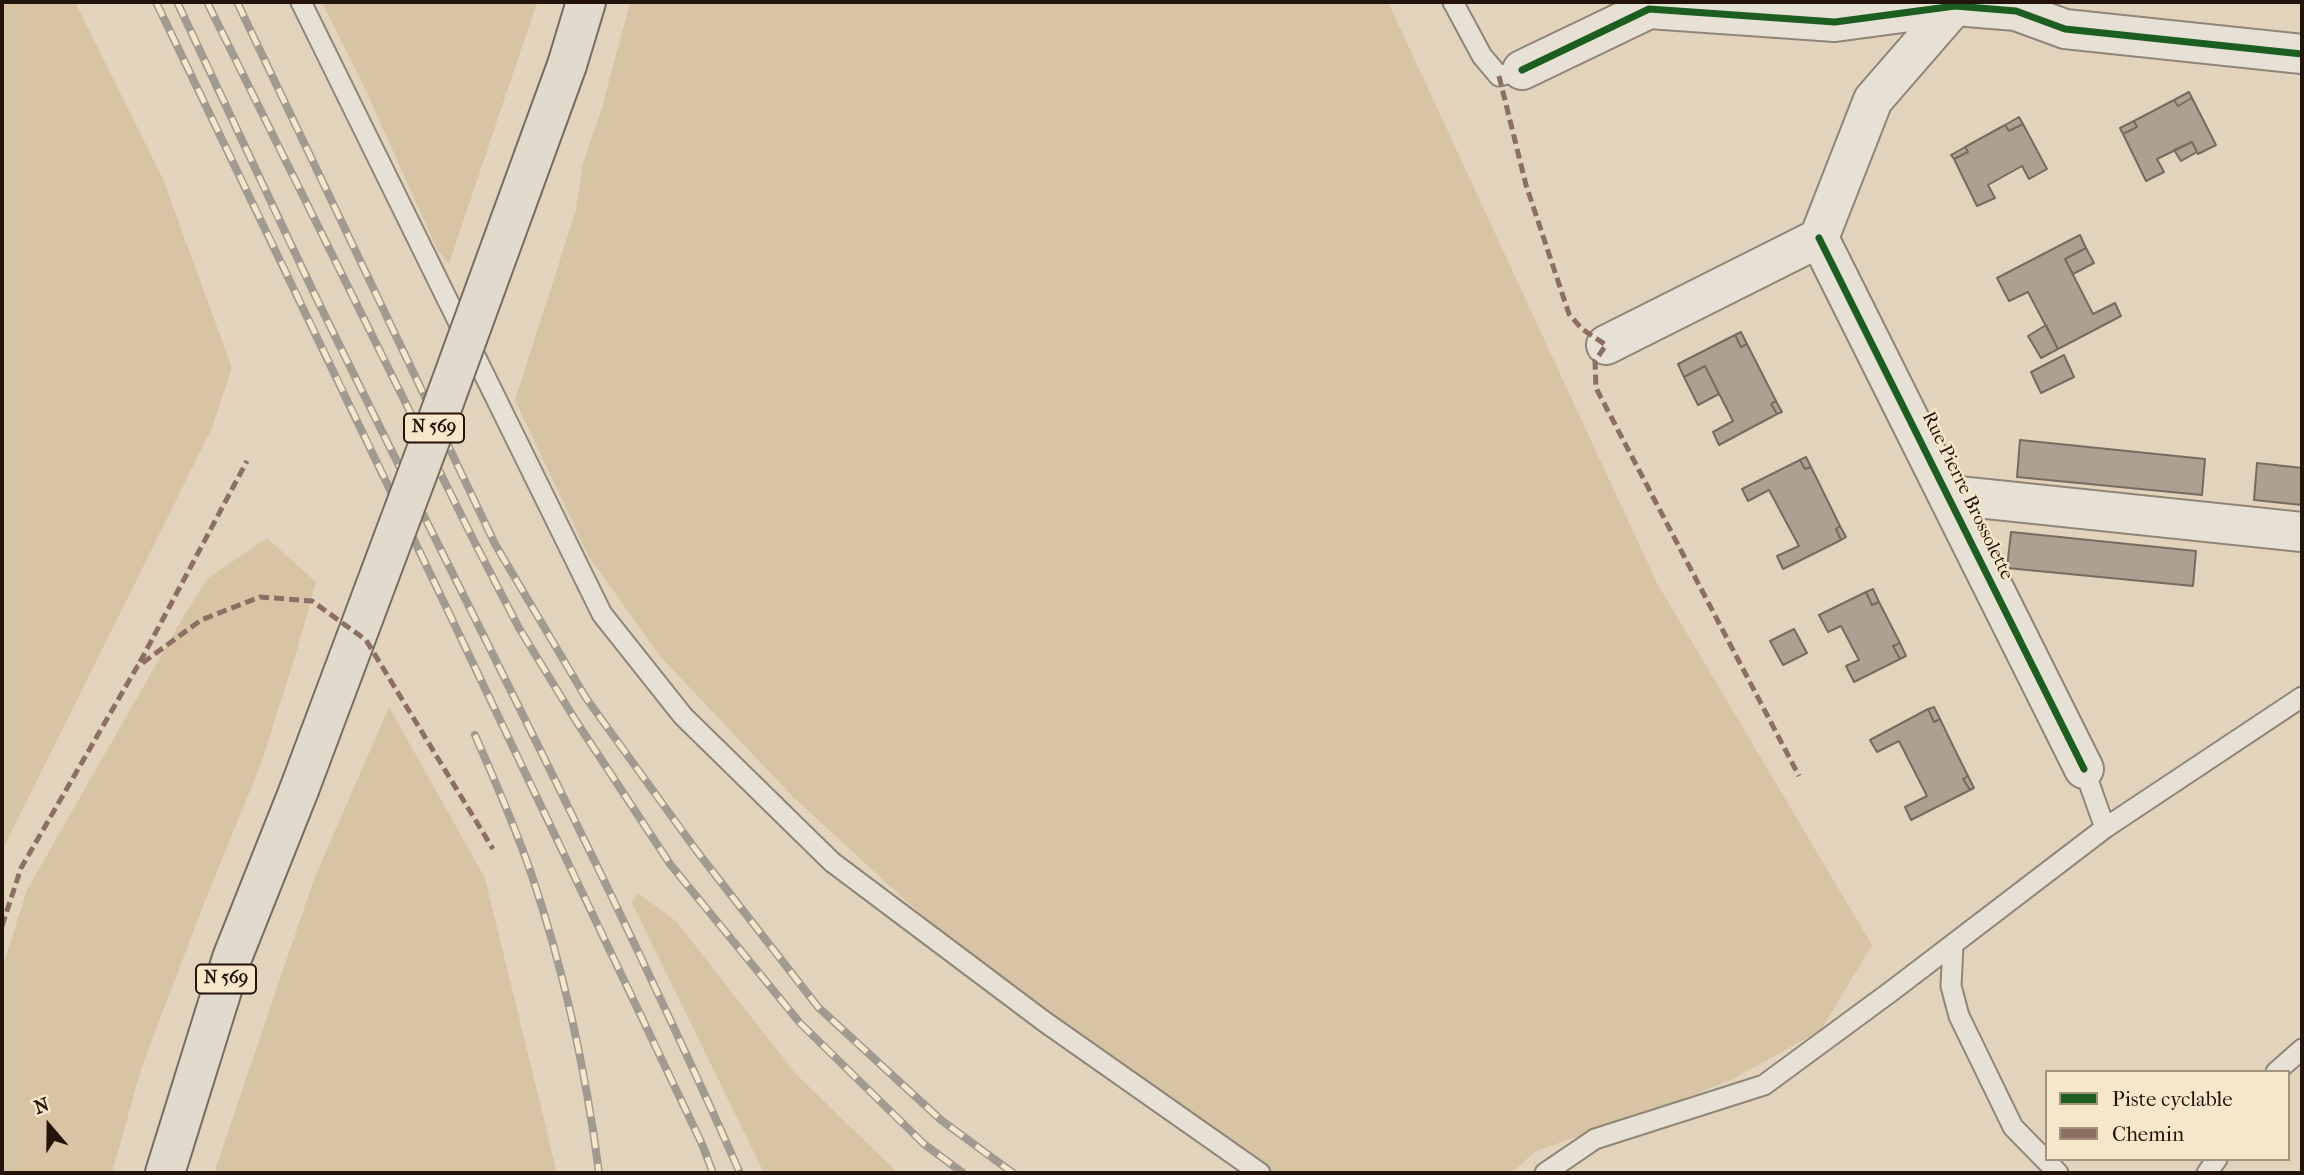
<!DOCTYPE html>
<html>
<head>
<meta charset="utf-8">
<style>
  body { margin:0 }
  #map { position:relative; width:2304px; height:1175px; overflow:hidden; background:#e2d4bc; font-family:"IM FELL French Canon",serif }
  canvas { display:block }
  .frame { position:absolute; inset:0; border:4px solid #22130b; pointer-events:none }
  .legend { position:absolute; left:2045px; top:1070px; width:245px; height:91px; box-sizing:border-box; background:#f6e6ca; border:2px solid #a1927e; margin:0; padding:9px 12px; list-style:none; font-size:21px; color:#22130b }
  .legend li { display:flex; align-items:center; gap:14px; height:35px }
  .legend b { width:35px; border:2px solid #a1927e }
  .north { position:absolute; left:14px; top:1091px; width:70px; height:70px; -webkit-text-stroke:5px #f6e6ca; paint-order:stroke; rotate:340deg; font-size:19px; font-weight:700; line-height:28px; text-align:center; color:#22130b }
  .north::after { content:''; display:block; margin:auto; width:24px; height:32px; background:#22130b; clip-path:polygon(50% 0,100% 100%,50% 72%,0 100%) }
</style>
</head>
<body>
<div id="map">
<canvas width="2304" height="1175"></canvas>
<div class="frame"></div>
<ul class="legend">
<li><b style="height:9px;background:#1b5e20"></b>Piste cyclable</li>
<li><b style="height:9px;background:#8d6e63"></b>Chemin</li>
</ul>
<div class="north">N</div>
</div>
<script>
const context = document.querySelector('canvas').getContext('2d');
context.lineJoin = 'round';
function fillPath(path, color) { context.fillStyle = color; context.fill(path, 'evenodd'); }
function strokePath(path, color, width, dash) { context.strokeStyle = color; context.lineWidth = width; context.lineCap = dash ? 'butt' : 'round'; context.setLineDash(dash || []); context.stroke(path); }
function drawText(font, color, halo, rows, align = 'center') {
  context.font = font + ' "IM FELL French Canon",serif'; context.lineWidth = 5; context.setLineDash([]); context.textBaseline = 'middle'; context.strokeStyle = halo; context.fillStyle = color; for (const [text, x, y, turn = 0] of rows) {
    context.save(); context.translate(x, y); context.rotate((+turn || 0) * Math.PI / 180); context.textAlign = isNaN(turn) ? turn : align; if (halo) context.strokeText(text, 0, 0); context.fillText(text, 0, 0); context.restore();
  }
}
const green = new Path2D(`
  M2,2h73l88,177 69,189 -20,60 -210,423z
  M322,2h215l-88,262 -12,-15 -70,-156z
  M630,2h758l269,581 215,362 -51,85 -88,49 -67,27 -130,45 -25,22h-237l-308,-217 -175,-161 -131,-139 -71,-99 -74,-157 61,-190 7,-47 19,-55z
  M267,538l49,44 -18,65 -37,117 -56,137 -63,165 -30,107h-110v-205l25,-78 155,-271 26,-41z
  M389,707l96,171 72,295h-343l100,-294z
  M638,893l38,28 119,152 103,100h-134l-132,-270z`);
const building = new Path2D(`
  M2189,92l3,6 -14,8 -4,-6z
  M2192,98l24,47 -18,9 -6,-12 -35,17 7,13 -18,9 -23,-47 14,-7 -3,-6 40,-21 4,6z
  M2019,117l4,7 -14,7 -4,-6z
  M2134,121l3,6 -14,7 -3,-6z
  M2023,124l24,45 -18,10 -7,-13 -34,19 7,13 -18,8 -23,-47 14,-7 -3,-5 40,-22 4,6z
  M2192,142l5,10 -16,9 -7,-11z
  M1965,147l3,5 -14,7 -3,-4z
  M2080,235l6,13 -21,11 28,55 22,-11 6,13 -63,33 -30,-57 -19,9 -12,-23z
  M2086,248l8,15 -21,11 -8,-15z
  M2046,325l12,24 -17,9 -13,-22z
  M1741,332l6,12 -6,3 -6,-12z
  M1735,335l6,12 6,-3 29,57 -5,3 6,10 -58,31 -6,-13 20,-11 -28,-55 -21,11 -6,-13z
  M2064,355l10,22 -33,16 -10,-21z
  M1705,366l14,28 -21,11 -14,-28z
  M1776,401l6,11 -5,2 -6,-10z
  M2020,440l185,19 -3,36 -185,-18z
  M1806,457l5,10 -6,2 -5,-9z
  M1800,460l5,9 6,-2 29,59 -4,3 5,11 -58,29 -6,-13 22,-10 -30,-56 -21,11 -6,-12z
  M2257,463l45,5v37l-48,-5z
  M1840,526l6,11 -5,3 -5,-11z
  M2011,532l185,19 -3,35 -186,-18z
  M1873,589l6,13 -7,3 -6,-13z
  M1866,592l6,13 7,-3 21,41 -7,3 7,13 -46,23 -8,-16 13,-6 -18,-34 -13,6 -9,-17z
  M1794,629l13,24 -24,12 -13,-24z
  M1900,643l6,13 -6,3 -7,-13z
  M1934,707l6,12 -6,3 -6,-13z
  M1928,709l6,13 6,-3 14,29 14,28 -5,3 7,11 -59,30 -6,-13 22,-11 -28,-55 -22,11 -7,-12z
  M1968,776l6,12 -4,2 -7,-11z`);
const service = new Path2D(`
  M301,2l301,612 81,102 149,146 213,160 215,151
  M1453,2l29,54 17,20 23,-6
  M2084,769l21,59
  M1953,945l-2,41 8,30 54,111 45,46
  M2276,1072l26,-23
  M1545,1173l50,-34 169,-54 129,-95 212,-162 197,-131
  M2207,1173l10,-14`);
const minor = new Path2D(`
  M1522,70l127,-61 186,13 120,-16 61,5 49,18 237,25
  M1819,238l265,531
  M1606,345l213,-107 54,-138 85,-98
  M1949,495l353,37`);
const primary = new Path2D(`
  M567,65l19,-63
  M165,1173l67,-215 67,-168`);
const rail = new Path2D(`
  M156,2c183,380 365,761 546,1142l11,29
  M177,2c46,96 90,193 136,289 143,294 295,584 427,882
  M207,2l269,543 43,83 57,93 94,143 130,159 124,121 39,29
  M237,2l258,542 91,154 110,152 122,157 123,113 72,53
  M475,735c20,46 40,91 56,138 33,97 55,199 68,300`);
const primaryBridge = new Path2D(`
  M299,790l133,-355 135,-370`);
const quiet = new Path2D(`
  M1499,76l27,109 43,129 13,15 24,16 -11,16 1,27 203,388
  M140,662l107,-201
  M2,926l19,-58 116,-201 64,-47 59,-23 52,4 54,39 127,209`);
const cycleway = new Path2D(`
  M1522,70l127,-61 186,13 120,-16 61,5 49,18 237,25
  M1819,238l265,531`);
const shields = [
  [434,428,60],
  [226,979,60]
];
const shieldNames = [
  ["N 569",434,428],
  ["N 569",226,979]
];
const streetNames = [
  ["Rue Pierre Brossolette",1967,496,64]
];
fillPath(green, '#d7c4a4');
fillPath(building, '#aca191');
strokePath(building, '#756b5e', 2);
strokePath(service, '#8f8577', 23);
strokePath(minor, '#8f8577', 42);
strokePath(primary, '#756b5e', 42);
strokePath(service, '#e7e0d4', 19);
strokePath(minor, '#e7e0d4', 38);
strokePath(primary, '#e2dbcd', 38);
strokePath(rail, '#a19a91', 8);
strokePath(rail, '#f6e6ca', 5, [16]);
strokePath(primaryBridge, '#756b5e', 42, []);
strokePath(primaryBridge, '#e2dbcd', 38);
strokePath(quiet, '#8d6e63', 5, [10, 5]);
strokePath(cycleway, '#1b5e20', 7);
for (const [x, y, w] of shields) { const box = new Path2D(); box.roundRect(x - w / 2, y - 14.5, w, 29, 5); context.fillStyle = '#f6e6ca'; context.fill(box); strokePath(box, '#22130b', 2); }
drawText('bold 18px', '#22130b', null, shieldNames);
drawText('19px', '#22130b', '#f6e6ca', streetNames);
</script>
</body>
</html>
